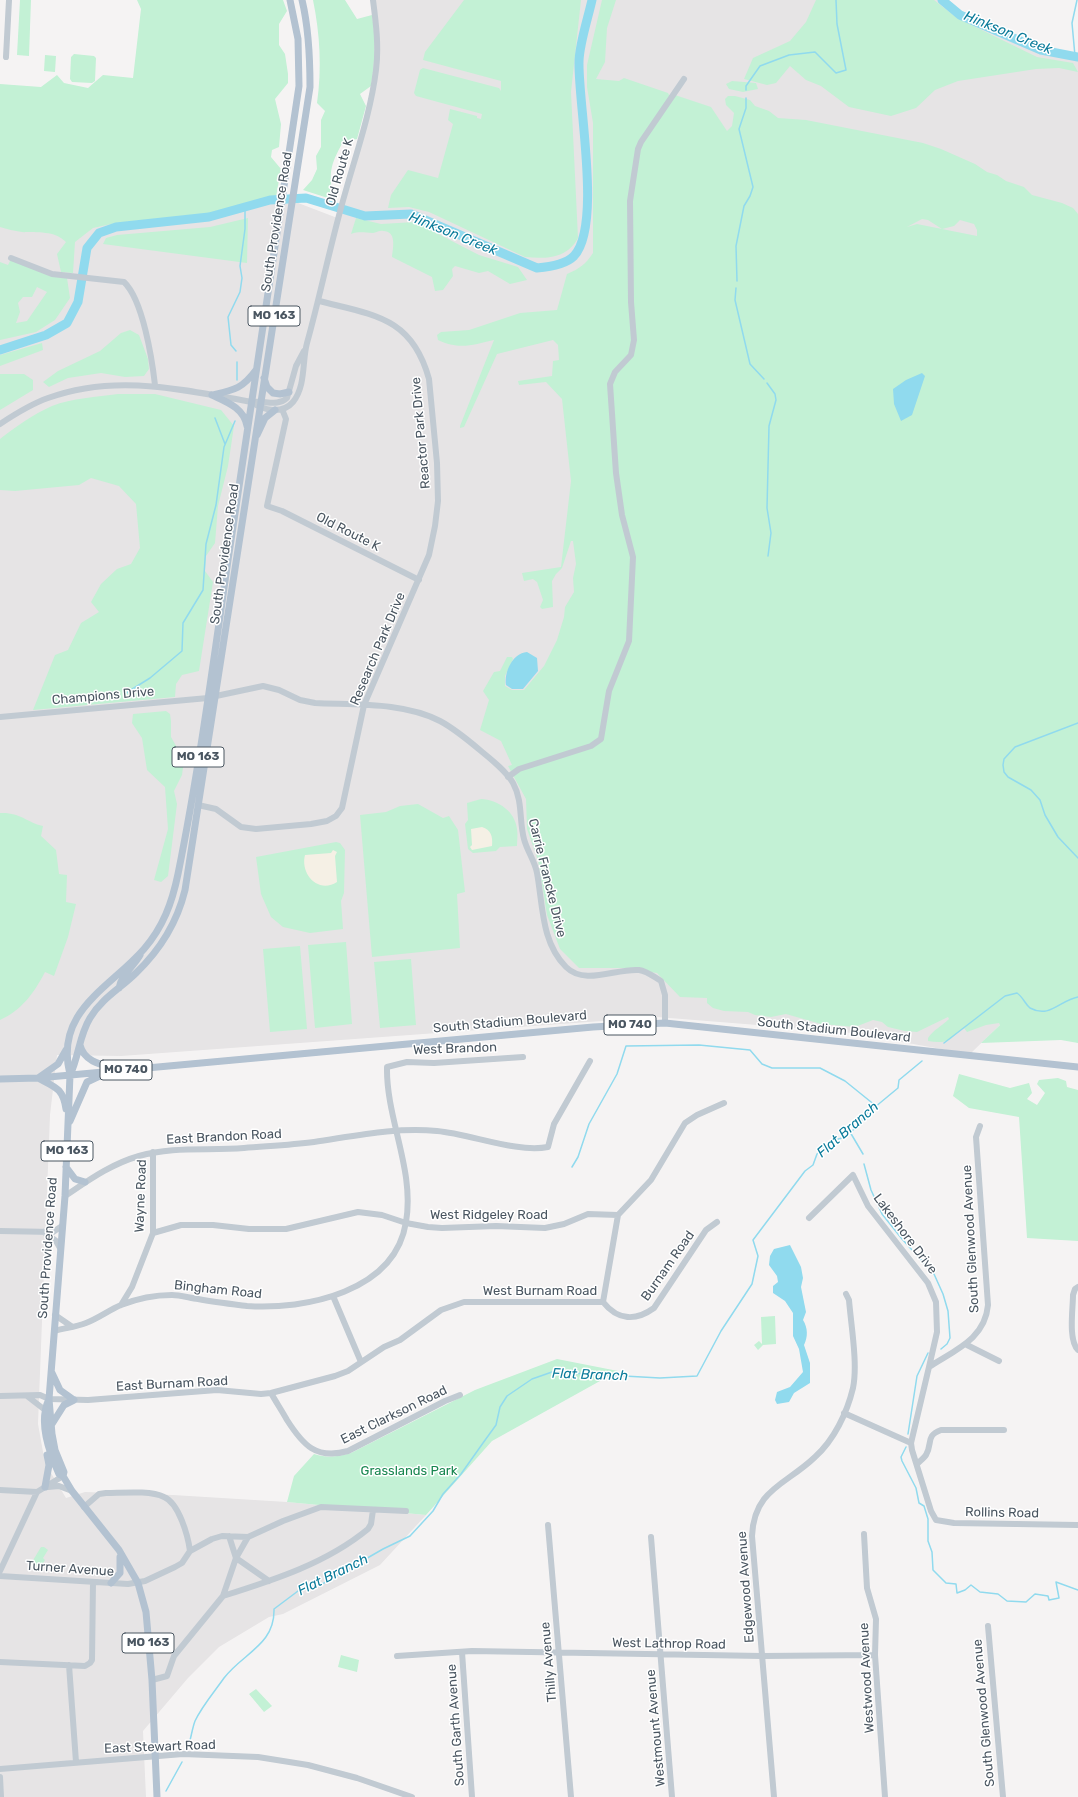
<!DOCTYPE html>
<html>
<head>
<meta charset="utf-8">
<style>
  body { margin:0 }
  canvas { display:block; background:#f5f3f3 }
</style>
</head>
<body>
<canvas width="1078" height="1797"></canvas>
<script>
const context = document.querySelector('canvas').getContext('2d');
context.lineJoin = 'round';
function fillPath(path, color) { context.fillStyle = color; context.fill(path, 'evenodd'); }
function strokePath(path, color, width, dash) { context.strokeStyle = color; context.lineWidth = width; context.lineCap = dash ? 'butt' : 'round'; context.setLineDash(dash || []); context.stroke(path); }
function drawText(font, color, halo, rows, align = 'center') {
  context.font = font + ' Rubik,sans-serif'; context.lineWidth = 3; context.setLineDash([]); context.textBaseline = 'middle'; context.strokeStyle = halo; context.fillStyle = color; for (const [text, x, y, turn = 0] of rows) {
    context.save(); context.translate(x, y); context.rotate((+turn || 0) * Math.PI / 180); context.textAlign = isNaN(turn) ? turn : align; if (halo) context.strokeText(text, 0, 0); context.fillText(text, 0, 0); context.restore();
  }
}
const education = new Path2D(`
  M373,0h569l18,15 81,35 37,7v843l-69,116 -39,38 -125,-22 -188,-15 -536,39 -64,-1 -7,60 -12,309 7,39 21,35 19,-6 88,3 114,7 139,13 -46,50 -97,49 -14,3 -50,30 -31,31 -45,53 3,66h-146v-1708l340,130 32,-124z`);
const green = new Path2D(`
  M20,0h11l-2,56 -12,-1z
  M137,0h146l4,11 -8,13v21l6,9 3,20v9l-13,16 6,25 -2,23 -7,3 -1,7 10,12 -5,28 -66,16 -94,10 -23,5 -18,14 -2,31 -12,-1 -4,-18 9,-12c-12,-12 -28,-9 -44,-10 -8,-1 -15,-3 -22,-5v-143l41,3 16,-12 7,8 24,5 15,-13 30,3 8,-69z
  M313,0h32l12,19 15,-4c4,23 3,47 -1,71l-11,8 6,12 -9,33 -14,3c-13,23 -15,32 -9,58l-31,-10 9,-10 5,-11 -1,-13 5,-9v-27l4,-9 -8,-8c5,-34 3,-69 -4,-103z
  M464,0h117l-10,92 7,146c-11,21 -33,21 -53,19l-96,-45 -20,-5 -21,1 3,-13 17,-25 30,8 15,-54 -5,-4 2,-11 27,7v2l4,1 1,-5 -66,-18 -2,-3 6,-23 3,-2 76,20 2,3v-10l-78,-21 2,-8z
  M602,0h14l-9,28 -2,34 -9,17 23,2 5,-3 44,15 1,2 3,-1 39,13 16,24 5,-5 2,-13 -8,-8 -1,-6 3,-3h7l15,4 5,6 14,5 9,7 28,2 117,23 18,6 34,15 12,8 10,3 9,6 18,6 8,8 30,8 11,5 5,6v829l-17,-3 -80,3 19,-18 -1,-2 -13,2 -19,7 -3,-4c-5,2 -6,5 -10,8 -7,8 -17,6 -26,5v-3c5,-8 14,-12 21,-19l-1,-2 -31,15 -12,-1 -17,-4 -6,-5 -9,-2 -18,7 -34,-3 -35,-10 -15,3 -16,-2 -7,-3 -24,-1 -11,-3 -6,-5v-5l-27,-1 -23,-24 -34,-5h-44l-19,-19 -13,-34 -9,-55 -11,-31 -1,-30 -18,-33 4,-1 -11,-24 -21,-11 9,-30 -6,-9 11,-19 6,-1 7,-14h5l1,2 -8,17v10l7,4h12l20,-24 13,-26 7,-23 1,-10 9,-15 -1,-14 3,-14 -3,-23h-2l-9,27 -6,6 -4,7 1,26 -11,2 -2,-2 3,-7 -6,-18 -4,-3 -9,2 -2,-8 39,-6 10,-86 -9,-82 -16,-17 -27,3 -1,-4 34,-5 1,-15 6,-1 -1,-15 -5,-5 -56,14 -33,73 -4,1v-2l34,-86c-21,5 -35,10 -56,0l-1,-5 4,-3 28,-2 51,-17 37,-3 10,-36c12,-5 19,-10 26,-21v-130l-6,-36v-22zM922,219l6,1 14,9 12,-3 6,-6 14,4 3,6v6l-60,-12 -10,3z
  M816,0h118l23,18 80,39 36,6 5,9 -19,-4 -23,1 -78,12 -23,9 -19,18 -25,8 -42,-9 -28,-21 -15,-6 -16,-14 -14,17 -9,2 -23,-6 9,-21 37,-17 16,-19z
  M74,54l20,2 2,2 -1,23 -3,2 -20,-1 -2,-3 1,-22z
  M45,55l11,1 -1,16 -11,-1z
  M732,81l24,2 2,6 -15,3 -14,-3 -3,-5z
  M248,218l-1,45 -144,-19 3,-6 11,-3 93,-8z
  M356,218l25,6 34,-2 64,33 39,12 9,13 -17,4 -22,-13 -9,2 -24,-7 -3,3 1,7 -10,14 -8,1 -3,-14 -40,-20c1,-9 5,-26 -9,-26 -3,-1 -7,2 -10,2 -8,0 -13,-2 -22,1z
  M11,259l56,19 3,20 -15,22 -19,12 -36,8v-78l8,3zM37,287l10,5 -20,29 -11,2 4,-11 -2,-9 5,-6h9z
  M130,330l9,5 9,24 1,10 -5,7 -19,1 -24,-4 -33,5 -19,9 -6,-5 15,-11 42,-20 21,-18z
  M42,343l1,7 -43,16v-11z
  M0,371v3h24l9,6v10l-33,20z
  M118,394h37l66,16 13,16 -6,40 -10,40 -3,37 -9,13 -1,15 8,11 -14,89 -17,4 -6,9 -1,13 -142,13 22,-55 13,-5 13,-27 18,-11 -8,-10 10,-18 16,-15 14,-5 9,-16 -4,-44 -17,-18 -28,-8 -12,7 -64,6 -15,-1v-51c15,-12 34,-25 52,-33 20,-8 45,-9 66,-12z
  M166,711l4,3 1,7v16l13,23 -2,15 -8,16 3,13 -9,72 -7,6 -7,-2 14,-51 -3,-42 -18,-17 -5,-32 -10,-15 1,-9z
  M481,799c17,1 34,12 36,30 1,6 0,11 0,17l-17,1 -4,4 -23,2 -5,-4 -3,-25 3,-4 -1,-17z
  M418,804l25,14 6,-2 9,14 7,62 -8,2 3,54 -88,9 -12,-142 26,-3 14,-6z
  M0,813c20,-1 26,9 43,13l-2,10 15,14 3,24 8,1 -1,27 10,2 -8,33 -14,39 -9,-4c-11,21 -23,38 -45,48z
  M336,842l4,1 5,7 -1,43 -3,8 2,28 -33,4 -27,-6 -12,-10 -10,-23 -5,-37z
  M346,942l6,82 -37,4 -7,-83z
  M300,946l7,83 -37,3 -7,-83z
  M411,959l5,66 -36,3 -6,-66z
  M959,1074l51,14 19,-5 3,10 -5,6 10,6 8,-12 -8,-9 2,-4 19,-2 8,3 1,6 11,3v151l-51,-3 -8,-121 -50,-9 -16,-12z
  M775,1316l1,28 -13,1 -5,5 -4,-5 5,-4 3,3 -1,-27z
  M557,1359l61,12 -126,70 -66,74 -139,-13 7,-26 20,-22c14,4 23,3 37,-1l124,-63z
  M41,1547h3l4,3 -5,8 2,2 -5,8 -8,-6z
  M341,1655l18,5 -2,12 -19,-5z
  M256,1689l16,17 -8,6 -15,-18z`);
const sand = new Path2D(`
  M482,827c9,3 11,9 10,19l-20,4 -2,-3 2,-2 -1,-16z
  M333,850l4,2 -2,4 2,26c-19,12 -37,-8 -32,-27l26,-2z`);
const water = new Path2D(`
  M922,373l3,3 -13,39 -11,6 -7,-17 -1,-15 13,-9z
  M527,652l10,6 1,13 -15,18h-11l-6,-4c-2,-12 6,-32 21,-33z
  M790,1245l11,22 2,11 -2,9 5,25 -3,8c5,8 5,17 1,25l6,18v20l-16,10 -5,9 -12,2 -2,-4 2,-8 13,-5 13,-15 -4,-23 -6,-13v-23l-8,-12 -12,-8v-7l5,-4 -1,-6 -8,-11 1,-9 4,-7z`);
const stream = new Path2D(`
  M1075,56l-3,-33 5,-23
  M746,90v-4l14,-20 29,-11 26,-3 21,21 10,-3 -9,-46 -1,-24
  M737,281l-1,-35 8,-40 6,-10 3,-9 -14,-58 7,-21v-10
  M736,288l-1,12 15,64 14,15
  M236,351l-5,-6 -3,-28 12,-25 2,-14 -2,-12 5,-37v-22
  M237,380v-18
  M767,383l8,11 1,6 -7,26 -2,82 4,25 -3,23
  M215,418l10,26
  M126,693l24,-15 32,-27 1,-28 20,-33 3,-46 10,-39 8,-58 11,-26
  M1078,723l-63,24 -11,12 -1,6 1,7 4,5 23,13 9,10 5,15 13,22 20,21
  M944,1043l61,-47 12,-3c6,4 8,11 13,15 20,11 30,-8 48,-11
  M850,1132l13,22
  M864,1164l7,26 11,24 20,25 32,35 9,20 5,17 2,27 -3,6 -6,5
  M572,1167l6,-10 11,-33 28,-50 9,-28 73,-1 51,5 12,14 10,4h48l25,13 31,25
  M908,1434l9,-58 11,-23
  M906,1447l-5,10 1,4 14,27 3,15 5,3 4,13v22l4,11 1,18 13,13 10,1 1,9 8,-3 6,-5 9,7 18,2 9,7 19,1 9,-8 13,2 1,4 10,-2 -3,-16 22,8
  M188,1747c3,-8 4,-18 7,-26 7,-15 20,-30 29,-43 19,-25 51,-33 50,-69l24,-18 26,-8 59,-34 27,-13 23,-25 10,-17 18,-20 22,-31 13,-18 4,-18 7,-11 25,-17 20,-7 108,6 37,-2 24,-45 31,-47 6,-28 -5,-16 52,-69 8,-6 4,-11 14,-13 11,-3 18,-13 3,-8 35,-29 1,-8 23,-19
  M166,1791l16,-29`);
const river = new Path2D(`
  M942,0l18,15 81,35 37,7
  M0,350l46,-15 21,-12 11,-21 9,-54 12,-15 17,-6 93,-10 61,-17 36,-2 59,18 46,-2 126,54c12,-1 28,-3 37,-12 28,-30 4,-152 5,-194 0,-17 9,-44 13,-62`);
const minor = new Path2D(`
  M6,57l3,-57
  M11,258l41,16 72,8c19,18 28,77 31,103
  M252,402c11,9 31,12 41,0 13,-16 9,-41 14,-59 14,-50 24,-102 39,-153 11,-39 25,-79 30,-120 3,-23 0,-47 -3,-70
  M282,409l4,10 -19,87 15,5 137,69
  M0,424c15,-10 31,-20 48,-26 68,-25 135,-8 204,4 12,-2 26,5 35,-4l9,-32 8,-15
  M216,696l47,-10 16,4 21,10 15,3c39,2 89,-1 125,18 15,8 28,19 41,30 11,9 25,20 32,32 10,18 6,38 11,56 3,12 11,22 13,34 6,32 4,69 29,94 19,19 50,1 73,3 8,1 15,7 22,11l4,14v28
  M0,717l208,-19
  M508,777l11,-8 72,-23 10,-7 8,-48 20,-50 4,-84 -11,-42 -6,-42 -6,-89 5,-12 16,-17 3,-15 -3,-38 -1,-101 8,-52 3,-7 43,-63
  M198,805l18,4 25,18 15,2 55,-5 16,-3 9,-5 6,-8 22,-103 65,-150 6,-29 3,-25 -1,-38 -8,-84c-17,-62 -55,-64 -110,-78
  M980,1126l-4,11 12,168c-3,34 -33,45 -59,62l-18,76 1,7 19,61 5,9 18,3 124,2
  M65,1196c24,-16 46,-32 74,-40 34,-10 70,-5 105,-8 24,-2 47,-3 70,-6 41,-6 81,-15 123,-11 34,3 79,22 111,16l6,-23 36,-63
  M618,1215l33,-35 34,-57 12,-8 27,-12
  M809,1218l44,-43 15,31 60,77 8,19 1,30 -8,35
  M0,1231l53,1 9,-6
  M44,1232l12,9 4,7
  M153,1233l28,-8h32l36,4h37l72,-17 24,3 24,8 22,4 14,1 54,-2 49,2 19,-4 24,-10 30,1
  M1078,1287l-3,2 -2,6c0,14 -5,45 5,55
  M333,1296l28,66
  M603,1302l15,-87
  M121,1305l11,-18 21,-54v-81
  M55,1315l16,11
  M54,1331c11,-3 22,-4 32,-8 13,-5 23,-13 35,-18 15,-6 35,-10 51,-10 8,0 18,3 26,4 16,3 33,5 49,7 58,4 148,-14 159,-84 9,-52 -20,-103 -19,-155l20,-5 27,1 89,-6
  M965,1344l34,17
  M271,1393c5,9 11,18 16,27 16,25 29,40 61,31l97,-50 15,-6
  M0,1396l40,-1 9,4 39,1 129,-10 44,4 10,-1 64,-17 13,-5 36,-24 16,-7 41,-30 23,-8h139c15,19 33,19 51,6l52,-78 11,-8
  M27,1396l18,14
  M844,1413l67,30
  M917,1464c3,-3 7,-6 9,-9 7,-12 -1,-19 15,-25h63
  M48,1487l11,-1 13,5
  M0,1490l37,2
  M84,1507l15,-13 7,-1c15,0 44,-3 58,4 15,6 24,39 26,54
  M548,1525l23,272
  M864,1534l3,54 9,31 -1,36 10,142
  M229,1536l7,22 33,23
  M651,1537l21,260
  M0,1571l37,-79 26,-16
  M0,1576l128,8 17,-3 30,-14 7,-4 8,-12 22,-12 10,-3 26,1
  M223,1596c51,-16 104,-33 145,-67l3,-5 2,-14
  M988,1626l15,171
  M462,1652l10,145
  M397,1656l75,-5 290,5 113,-1
  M0,1662l85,4 5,-3 2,-3 1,-78
  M69,1665l7,97
  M152,1680l15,-4 7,-20 49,-60 13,-38 12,-21 35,-16 38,-14 85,4
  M0,1769l183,-15 75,3 50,8 49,13 55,19
  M0,1777l1,20
  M774,1797l-22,-261c2,-47 34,-51 63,-79 19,-17 32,-44 38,-69 5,-24 -2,-63 -4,-88l-3,-6`);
const major = new Path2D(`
  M264,378l3,9 6,6 7,1 9,-2
  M212,395c15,7 32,13 35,31
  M212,395c22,-5 30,-6 44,-25
  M257,435l8,-17 10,-8
  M119,988c2,-13 15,-22 21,-33
  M80,1045c4,17 22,20 37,24
  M66,1050l-8,14 -20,14c17,9 25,10 28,31
  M70,1075c9,-19 9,-39 20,-57 12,-20 31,-30 46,-45 25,-24 41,-50 49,-83l125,-803c0,-29 -1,-58 -8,-87
  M0,1079l38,-1 555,-51 72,-4 413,44
  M70,1121l17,-39 17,-8
  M66,1167l9,12 10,3
  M52,1373l8,17 14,10
  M49,1399c-11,23 0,53 10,75l4,2
  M52,1424l12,-19 10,-5
  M45,1487l4,-22 -2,-10
  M111,1583l9,-10v-16
  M157,1797l-5,-117 -6,-68 -8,-29 -19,-33 -47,-59 -9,-15 1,-4 -9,-22 -3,-16 -3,-35 16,-203 5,-121c-16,-64 39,-86 74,-126 19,-22 28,-46 34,-75 21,-104 35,-209 50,-314 24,-158 48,-316 71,-474l-1,-47 -8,-39`);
const shields = [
  [274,316,52],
  [198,757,52],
  [630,1025,52],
  [126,1070,52],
  [67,1151,52],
  [148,1643,52]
];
const shieldNames = [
  ["MO 163",274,316],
  ["MO 163",198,757],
  ["MO 740",630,1025],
  ["MO 740",126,1070],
  ["MO 163",67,1151],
  ["MO 163",148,1643]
];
const streetNames = [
  ["Old Route K",340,172,-74],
  ["South Providence Road",277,222,-81],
  ["Reactor Park Drive",421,433,-95],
  ["Old Route K",348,532,27],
  ["South Providence Road",225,554,-82],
  ["Research Park Drive",378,649,-67],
  ["Champions Drive",103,696,-5],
  ["Carrie Francke Drive",547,878,76],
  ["South Stadium Boulevard",510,1022,-5],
  ["South Stadium Boulevard",834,1030,6],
  ["West Brandon",455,1049,-2],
  ["East Brandon Road",224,1137,-3],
  ["Wayne Road",141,1196,-88],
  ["West Ridgeley Road",489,1215],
  ["Lakeshore Drive",905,1234,53],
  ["South Glenwood Avenue",971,1239,-93],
  ["South Providence Road",48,1248,-86],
  ["Burnam Road",668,1266,-55],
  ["Bingham Road",218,1290,6],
  ["West Burnam Road",540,1291],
  ["East Burnam Road",172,1384,-3],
  ["East Clarkson Road",394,1415,-26],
  ["Rollins Road",1002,1513,1],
  ["Turner Avenue",70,1569,4],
  ["Edgewood Avenue",746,1587,-94],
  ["West Lathrop Road",669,1644,1],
  ["Thilly Avenue",549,1662,-95],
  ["Westwood Avenue",867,1678,-93],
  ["South Glenwood Avenue",984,1713,-95],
  ["South Garth Avenue",456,1725,-94],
  ["Westmount Avenue",656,1728,-95],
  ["East Stewart Road",160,1747,-2]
];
const parkNames = [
  ["Grasslands Park",409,1471]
];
const waterNames = [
  ["Hinkson Creek",1008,33,22],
  ["Hinkson Creek",453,234,22],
  ["Flat Branch",848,1130,-41],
  ["Flat Branch",590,1375,2],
  ["Flat Branch",333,1575,-26]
];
fillPath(education, '#e6e4e5');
fillPath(green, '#c3f1d5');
fillPath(sand, '#f5f0e5');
fillPath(water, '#90daee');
strokePath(stream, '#90daee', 1.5);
strokePath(river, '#90daee', 9);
strokePath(minor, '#c1cad2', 6);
strokePath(major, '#b3c2d1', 7);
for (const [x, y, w] of shields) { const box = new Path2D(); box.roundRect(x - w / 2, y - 10, w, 20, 3); context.fillStyle = '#fff'; context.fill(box); strokePath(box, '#4a5661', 1); }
drawText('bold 12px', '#4a5661', null, shieldNames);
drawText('13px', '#4a5661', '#fff', streetNames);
drawText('13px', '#17864f', '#fff', parkNames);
drawText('italic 14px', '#0c7c9b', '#fff', waterNames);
</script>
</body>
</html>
